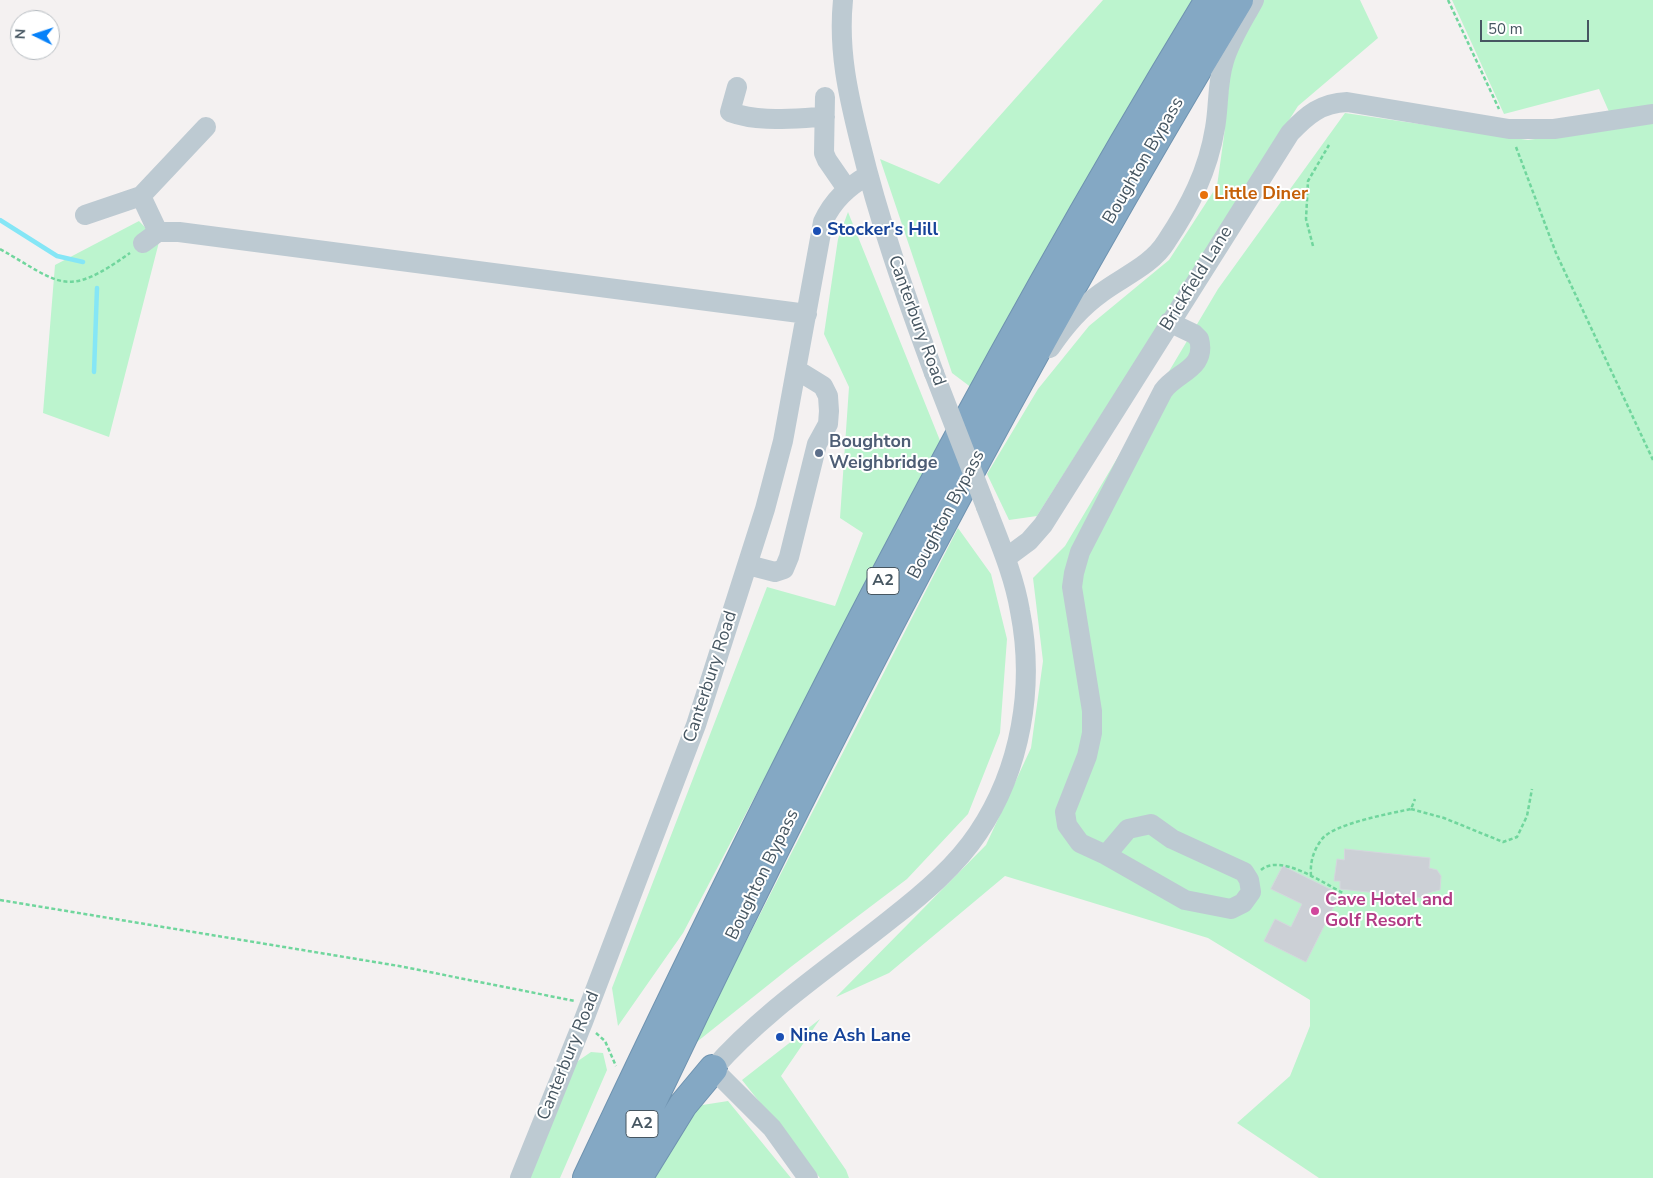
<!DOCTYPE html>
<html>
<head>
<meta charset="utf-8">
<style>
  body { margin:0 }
  #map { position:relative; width:1653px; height:1178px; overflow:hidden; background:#f4f1f1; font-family:"Nunito Sans",sans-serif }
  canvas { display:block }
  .north { position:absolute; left:10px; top:10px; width:50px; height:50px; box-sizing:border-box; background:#fff; border:1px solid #b5bbc0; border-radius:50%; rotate:274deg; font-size:14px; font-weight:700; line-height:20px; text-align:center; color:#465661 }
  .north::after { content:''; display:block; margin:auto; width:18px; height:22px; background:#0681f9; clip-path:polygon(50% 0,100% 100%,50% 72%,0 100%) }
  .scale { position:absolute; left:1480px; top:20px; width:109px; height:22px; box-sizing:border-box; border:2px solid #465661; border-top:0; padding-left:6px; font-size:15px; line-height:18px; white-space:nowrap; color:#465661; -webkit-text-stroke:4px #fff; paint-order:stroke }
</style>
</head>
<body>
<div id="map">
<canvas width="1653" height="1178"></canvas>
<div class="north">N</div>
<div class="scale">50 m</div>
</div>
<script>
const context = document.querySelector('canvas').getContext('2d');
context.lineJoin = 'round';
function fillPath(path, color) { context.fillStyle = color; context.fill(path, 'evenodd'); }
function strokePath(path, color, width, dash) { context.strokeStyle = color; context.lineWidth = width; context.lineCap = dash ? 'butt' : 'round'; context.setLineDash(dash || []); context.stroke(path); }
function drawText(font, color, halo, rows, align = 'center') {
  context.font = font + ' "Nunito Sans",sans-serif'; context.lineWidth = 4; context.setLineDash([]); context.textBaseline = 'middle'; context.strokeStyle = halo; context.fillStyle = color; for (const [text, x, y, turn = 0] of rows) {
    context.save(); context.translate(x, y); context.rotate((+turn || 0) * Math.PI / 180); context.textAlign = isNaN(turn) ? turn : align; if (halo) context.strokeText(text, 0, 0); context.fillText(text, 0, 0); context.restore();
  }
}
const green = new Path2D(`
  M1103,0h93l-224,388 -20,-15 -72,-214 59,25z
  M1260,0h100l18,38 -80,68 -261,410 -28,4 -22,-46 51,-85 51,-63 80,-66 48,-74 7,-50 7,-75z
  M1452,0h201v107l-43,7 -11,-25 -95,25z
  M1345,113l183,27 125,-18v1056h-334l-82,-55 53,-47 20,-50v-26l-102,-62 -203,-62 -116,97 -53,24 150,-152 45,-97 12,-87 -10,-83 32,-32 153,-257z
  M848,212l93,231 -258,490 -65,93 -6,-38 155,-401 68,19 28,-73 -23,-15 9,-131 -25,-53 14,-95z
  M139,221l20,21 -50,195 -66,-24 12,-148z
  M958,528l33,46 16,65 -7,94 -32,81 -61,65 -115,87 -99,79z
  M820,1019l-39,57 65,94 3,8h-29l-78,-98z
  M591,1052l12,1 4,17 -47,108h-31l46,-115z
  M728,1101l63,77h-136l41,-72z`);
const stream = new Path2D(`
  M0,220l57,36 26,6
  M94,372l3,-84`);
const building = new Path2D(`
  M1345,849l85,9 -1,10 8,2 4,6 -1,14 -16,4v4l-84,-9v-8h-6l3,-22 7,1z
  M1283,866l57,28 -34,68 -42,-21 11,-22 16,8 11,-23 -31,-15z`);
const path = new Path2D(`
  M1448,0l51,109
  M1516,147l40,106 97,207
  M1313,246l-7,-27 2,-38 21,-36
  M0,249c62,35 65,50 130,4
  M1411,809l33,9 59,24 14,-5 10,-21 5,-27
  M1261,870c19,-17 62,13 82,23
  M1311,876c-1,-14 2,-25 11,-37 11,-15 70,-26 89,-30l4,-10
  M0,900l399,66 176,35
  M596,1033l9,8 11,25`);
const minor = new Path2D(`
  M843,0c-5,50 5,94 17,142 19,79 46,155 74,231
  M737,87l-7,25c30,11 63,6 95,5
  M825,97l-1,56 3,7 20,29
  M141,196l17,36
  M85,215l56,-19 65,-69
  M143,243l15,-11h21l628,82
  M1050,348c14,-21 30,-40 51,-55 21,-16 51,-28 65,-51 24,-36 42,-71 49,-114 4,-22 2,-45 9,-67 6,-21 20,-42 30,-61
  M1006,558l23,-17 14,-16 247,-392c17,-18 31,-30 57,-31l162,27h45l99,-15
  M748,565l27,7 9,-3 5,-12 28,-113 11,-20 1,-13 -1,-15 -5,-10 -26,-16
  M1106,855l22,-26 23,-5 21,15 72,33 5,8 2,12 -8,11 -12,6 -46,-9 -79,-45 -26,-12 -13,-18 -2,-13 22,-56 5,-23v-22l-20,-124 2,-14 6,-21 83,-161c13,-19 44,-22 36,-52l-5,-5 -25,-12
  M520,1178l63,-156 113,-297 69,-216 18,-68 40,-219c10,-22 25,-35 45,-47
  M808,1178l-36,-50 -59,-59c52,-59 118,-102 179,-151 31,-24 64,-52 86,-85 43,-64 57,-146 42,-222 -6,-36 -21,-70 -34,-104`);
const highway = new Path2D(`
  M587,1178c189,-402 391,-799 622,-1178
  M616,1178c189,-402 393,-798 623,-1178
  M638,1178l45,-73 30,-36`);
const minorBridge = new Path2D(`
  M934,373l52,134`);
const markers = [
  [1204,195,5,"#e8710a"],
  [817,231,5,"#1a4fb4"],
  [819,453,5,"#5c6f8a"],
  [1315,911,5,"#d1479c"],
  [780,1037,5,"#1a4fb4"]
];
const shields = [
  [883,581,32],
  [642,1124,32]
];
const shieldNames = [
  ["A2",883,581],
  ["A2",642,1124]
];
const streetNames = [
  ["Boughton Bypass",1144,161,-60],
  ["Brickfield Lane",1197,279,-58],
  ["Canterbury Road",916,321,70],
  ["Boughton Bypass",947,515,-62],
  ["Canterbury Road",711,677,-72],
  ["Boughton Bypass",763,875,-64],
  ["Canterbury Road",569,1056,-68]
];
const foodNames = [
  ["Little Diner",1214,195]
];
const transitNames = [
  ["Stocker's Hill",827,231],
  ["Nine Ash Lane",790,1037]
];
const serviceNames = [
  ["Boughton",829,443],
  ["Weighbridge",829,464]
];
const hotelNames = [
  ["Cave Hotel and",1325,901],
  ["Golf Resort",1325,922]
];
fillPath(green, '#bcf4ce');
strokePath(stream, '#85e6f6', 4.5);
fillPath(building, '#ccd0d6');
strokePath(building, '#d4d7dd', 1);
strokePath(highway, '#6f93b0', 30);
strokePath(path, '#70d69d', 2.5, [4, 2.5]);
strokePath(minor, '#bdcad2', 20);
strokePath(highway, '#84a8c4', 28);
strokePath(minorBridge, '#bdcad2', 20);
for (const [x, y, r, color] of markers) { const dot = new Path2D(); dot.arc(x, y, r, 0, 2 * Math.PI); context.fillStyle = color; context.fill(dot); strokePath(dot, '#fff', 2); }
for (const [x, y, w] of shields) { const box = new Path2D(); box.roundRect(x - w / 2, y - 13.5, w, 27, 4); context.fillStyle = '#fff'; context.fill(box); strokePath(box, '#465661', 1); }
drawText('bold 16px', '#465661', null, shieldNames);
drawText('18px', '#465661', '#fff', streetNames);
drawText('bold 18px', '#c56008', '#fff', foodNames, 'left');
drawText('bold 18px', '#164399', '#fff', transitNames, 'left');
drawText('bold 18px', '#4e5e75', '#fff', serviceNames, 'left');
drawText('bold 18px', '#b23c85', '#fff', hotelNames, 'left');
</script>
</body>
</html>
